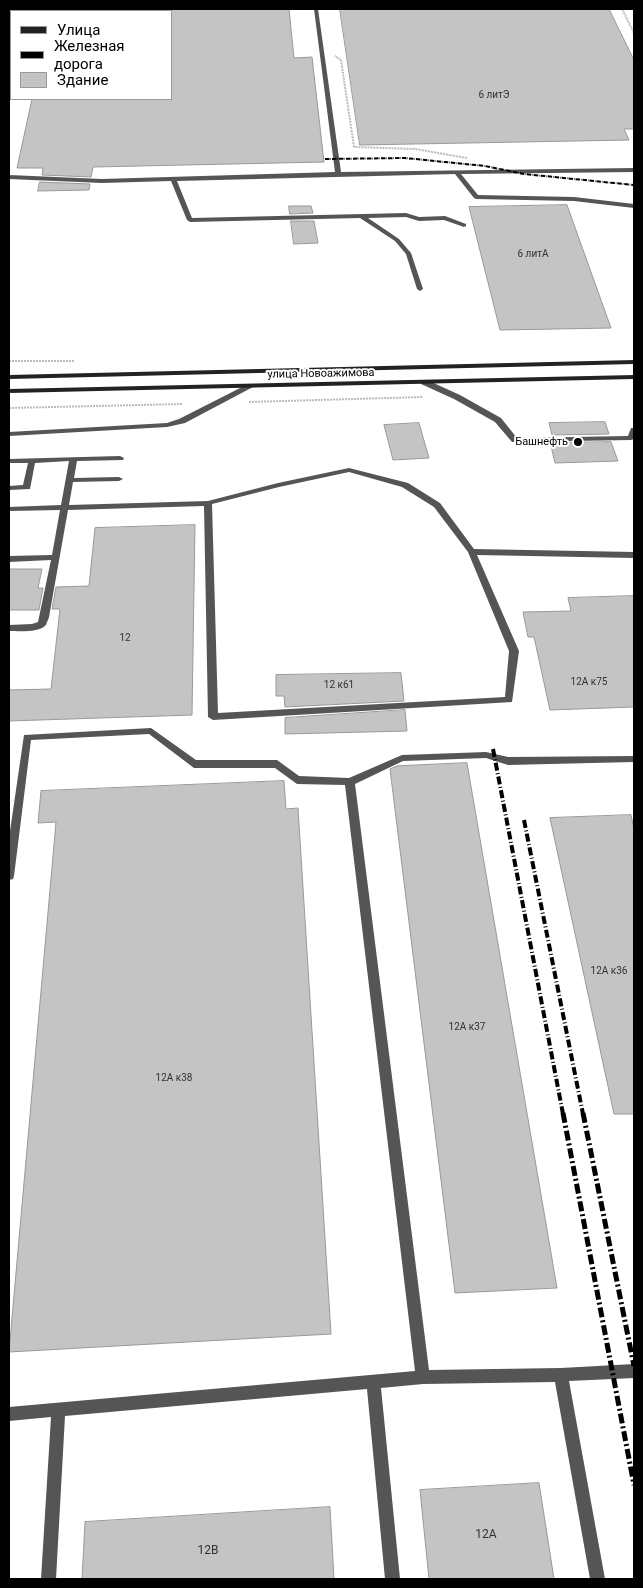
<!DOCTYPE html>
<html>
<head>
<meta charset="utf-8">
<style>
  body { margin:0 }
  #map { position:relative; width:643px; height:1588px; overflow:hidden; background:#fff; font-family:Roboto,sans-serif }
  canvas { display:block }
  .frame { position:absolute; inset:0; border:10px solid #000; pointer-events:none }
  .legend { position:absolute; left:10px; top:10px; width:162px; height:90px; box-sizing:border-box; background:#fff; border:1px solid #999; margin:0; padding:6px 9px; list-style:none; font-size:15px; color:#000 }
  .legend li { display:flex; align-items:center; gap:10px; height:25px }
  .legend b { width:25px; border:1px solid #999 }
</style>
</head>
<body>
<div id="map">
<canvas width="643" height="1588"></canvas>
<div class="frame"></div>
<ul class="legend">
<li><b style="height:6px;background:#222"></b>Улица</li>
<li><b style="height:6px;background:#000"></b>Железная дорога</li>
<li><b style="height:14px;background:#c4c4c4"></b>Здание</li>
</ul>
</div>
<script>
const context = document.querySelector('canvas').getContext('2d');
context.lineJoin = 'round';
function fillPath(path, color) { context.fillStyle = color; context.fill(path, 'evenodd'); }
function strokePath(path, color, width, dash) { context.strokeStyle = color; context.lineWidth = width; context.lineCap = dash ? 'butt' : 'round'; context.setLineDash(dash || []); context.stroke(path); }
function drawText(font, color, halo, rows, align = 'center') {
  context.font = font + ' Roboto,sans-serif'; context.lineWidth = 4; context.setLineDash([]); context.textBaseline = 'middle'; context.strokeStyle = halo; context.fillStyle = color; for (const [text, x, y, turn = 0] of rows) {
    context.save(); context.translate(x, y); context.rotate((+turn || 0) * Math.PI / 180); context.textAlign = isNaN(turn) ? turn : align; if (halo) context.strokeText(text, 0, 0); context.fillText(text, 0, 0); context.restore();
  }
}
const building = new Path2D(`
  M171,9h118l5,49 18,-1 12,105 -231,5 -2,10 -49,-2 1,-7h-26l15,-69h139z
  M340,9h269l25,51v69h-10l5,11 -269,5z
  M40,182l50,2 -1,6 -51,1z
  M567,205l44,123 -111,2 -31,-123z
  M289,206h22l2,7 -23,1z
  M291,221h23l4,22 -24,1z
  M605,422l4,12 -57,1 -3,-12z
  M419,423l10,35 -36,2 -9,-35z
  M611,442l7,19 -63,2 -4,-17 4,-1 -1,-2z
  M195,525l-3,190 -183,6v-31l42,-1 9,-80h-8l4,-22 33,-1 6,-58z
  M9,569h33l-4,19h5l-4,22h-30z
  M634,596v111l-84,3 -16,-73h-6l-5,-25 48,-1 -3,-13z
  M401,673l3,28 -119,6 -1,-11h-8v-21z
  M405,710l2,21 -122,3v-16z
  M467,763l90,525 -102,5 -65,-524 7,-3z
  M284,781l2,28 12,-1 33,526 -322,18 47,-530 -18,1 3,-32z
  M631,815l3,14v285h-20l-64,-296z
  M539,1483l15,96h-125l-9,-89z
  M330,1507l4,72h-252l3,-57z`);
const path = new Path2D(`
  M622,9l12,24
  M335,56l6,4 13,87 61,2 52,9
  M9,361h65
  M249,402l174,-5
  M9,408l174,-4`);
const service = new Path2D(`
  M16,9h4v2h-4z
  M314,9h4l23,163 293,-4v4l-173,2 17,21 96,2 60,7v4l-60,-7 -98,-2 -2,-1 -19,-24 -278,7 15,37 214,-5 13,4 26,-1 21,8v2l-2,1 -20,-7 -25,1 -13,-4 -38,1 31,21 12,14 12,36 -3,2 -3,-2 -11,-35 -11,-13 -35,-23 -170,4 -3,-2 -16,-39 -69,2 -93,-4v-4l93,4 233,-7z
  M11,28v10l-2,2v-10z
  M421,380h6l33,15 41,23 16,20 111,-2 3,-8h3v11l-3,1 -119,2 -17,-20 -41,-23 -33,-15z
  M246,385h6l1,2 -68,36 -18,4 -158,9v-4l158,-9 12,-4z
  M120,456l4,2 -1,2 -46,1 -3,17 45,-1 4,2 -4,2 -46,1 -4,23 139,-4 70,-18 71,-15 59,15 32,20 34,46 160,3v6l-157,-3 42,96 -7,51 -299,18 -5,-3 -4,-211 -136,4 -19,107c0,1 -3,7 -3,8 -7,8 -27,6 -37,6v-6l23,-1 6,-2 13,-62 -42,2v-6l43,-1 8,-45 -51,1v-4l52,-2 8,-44 -34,2 -5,26 -21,1v-4l14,-1 5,-22h-19v-4zM349,472l53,15 32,20 34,45 41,99 -4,46 -287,16 -6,-209 67,-17z
  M151,728l45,32h81l22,16 50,2 53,-23 84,-3 22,5 126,-1v6l-126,3 -22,-7 -83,3 -48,23 74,586 132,-2 73,-4v14l-65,3 36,198h-15l-35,-197 -132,2 -42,4 19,191h-15l-18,-190 -302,27 -9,163h-15l10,-162 -42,4v-14l406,-36 -70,-586 -48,-1 -22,-16h-81l-45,-34 -118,6 -17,136 -1,3 -4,1v-42l15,-103z`);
const secondary = new Path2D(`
  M634,360v4l-625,15v-4z
  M634,375v4l-625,14v-4z`);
const railFar2 = new Path2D(`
  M325,159l80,-1 80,8 39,8 110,11`);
const railFar1 = new Path2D(`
  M493,749l70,365
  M524,820l59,294`);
const rail = new Path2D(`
  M563,1113l71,372
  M583,1113l51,253`);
const markers = [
  [578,442,5,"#000"]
];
const numberNames = [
  ["6 литЭ",494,95],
  ["6 литА",533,254],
  ["12",125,638],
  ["12А к75",589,682],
  ["12 к61",339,685],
  ["12А к36",609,971],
  ["12А к37",467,1027],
  ["12А к38",174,1078]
];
const farStreetnames = [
  ["улица Новоажимова",321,374,-1]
];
const farPoinames = [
  ["Башнефть",568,442]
];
const nearNumbernames = [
  ["12А",486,1535],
  ["12В",208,1551]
];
fillPath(building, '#c4c4c4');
strokePath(building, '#999', 1);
strokePath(path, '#777', 2, [0.5, 1]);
fillPath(service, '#555');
fillPath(secondary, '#222');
strokePath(railFar2, '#000', 2, [4.5, 1, 0.5, 1]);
strokePath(railFar1, '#000', 4, [8, 2.5, 1, 2.5]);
strokePath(rail, '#000', 5, [10, 3, 2, 3]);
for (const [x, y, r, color] of markers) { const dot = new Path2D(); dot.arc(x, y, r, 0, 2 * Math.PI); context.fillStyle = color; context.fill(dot); strokePath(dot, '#fff', 2); }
drawText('10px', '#313131', null, numberNames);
drawText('11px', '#000', '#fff', farStreetnames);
drawText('11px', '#000', '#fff', farPoinames, 'right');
drawText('12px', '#313131', null, nearNumbernames);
</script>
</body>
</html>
